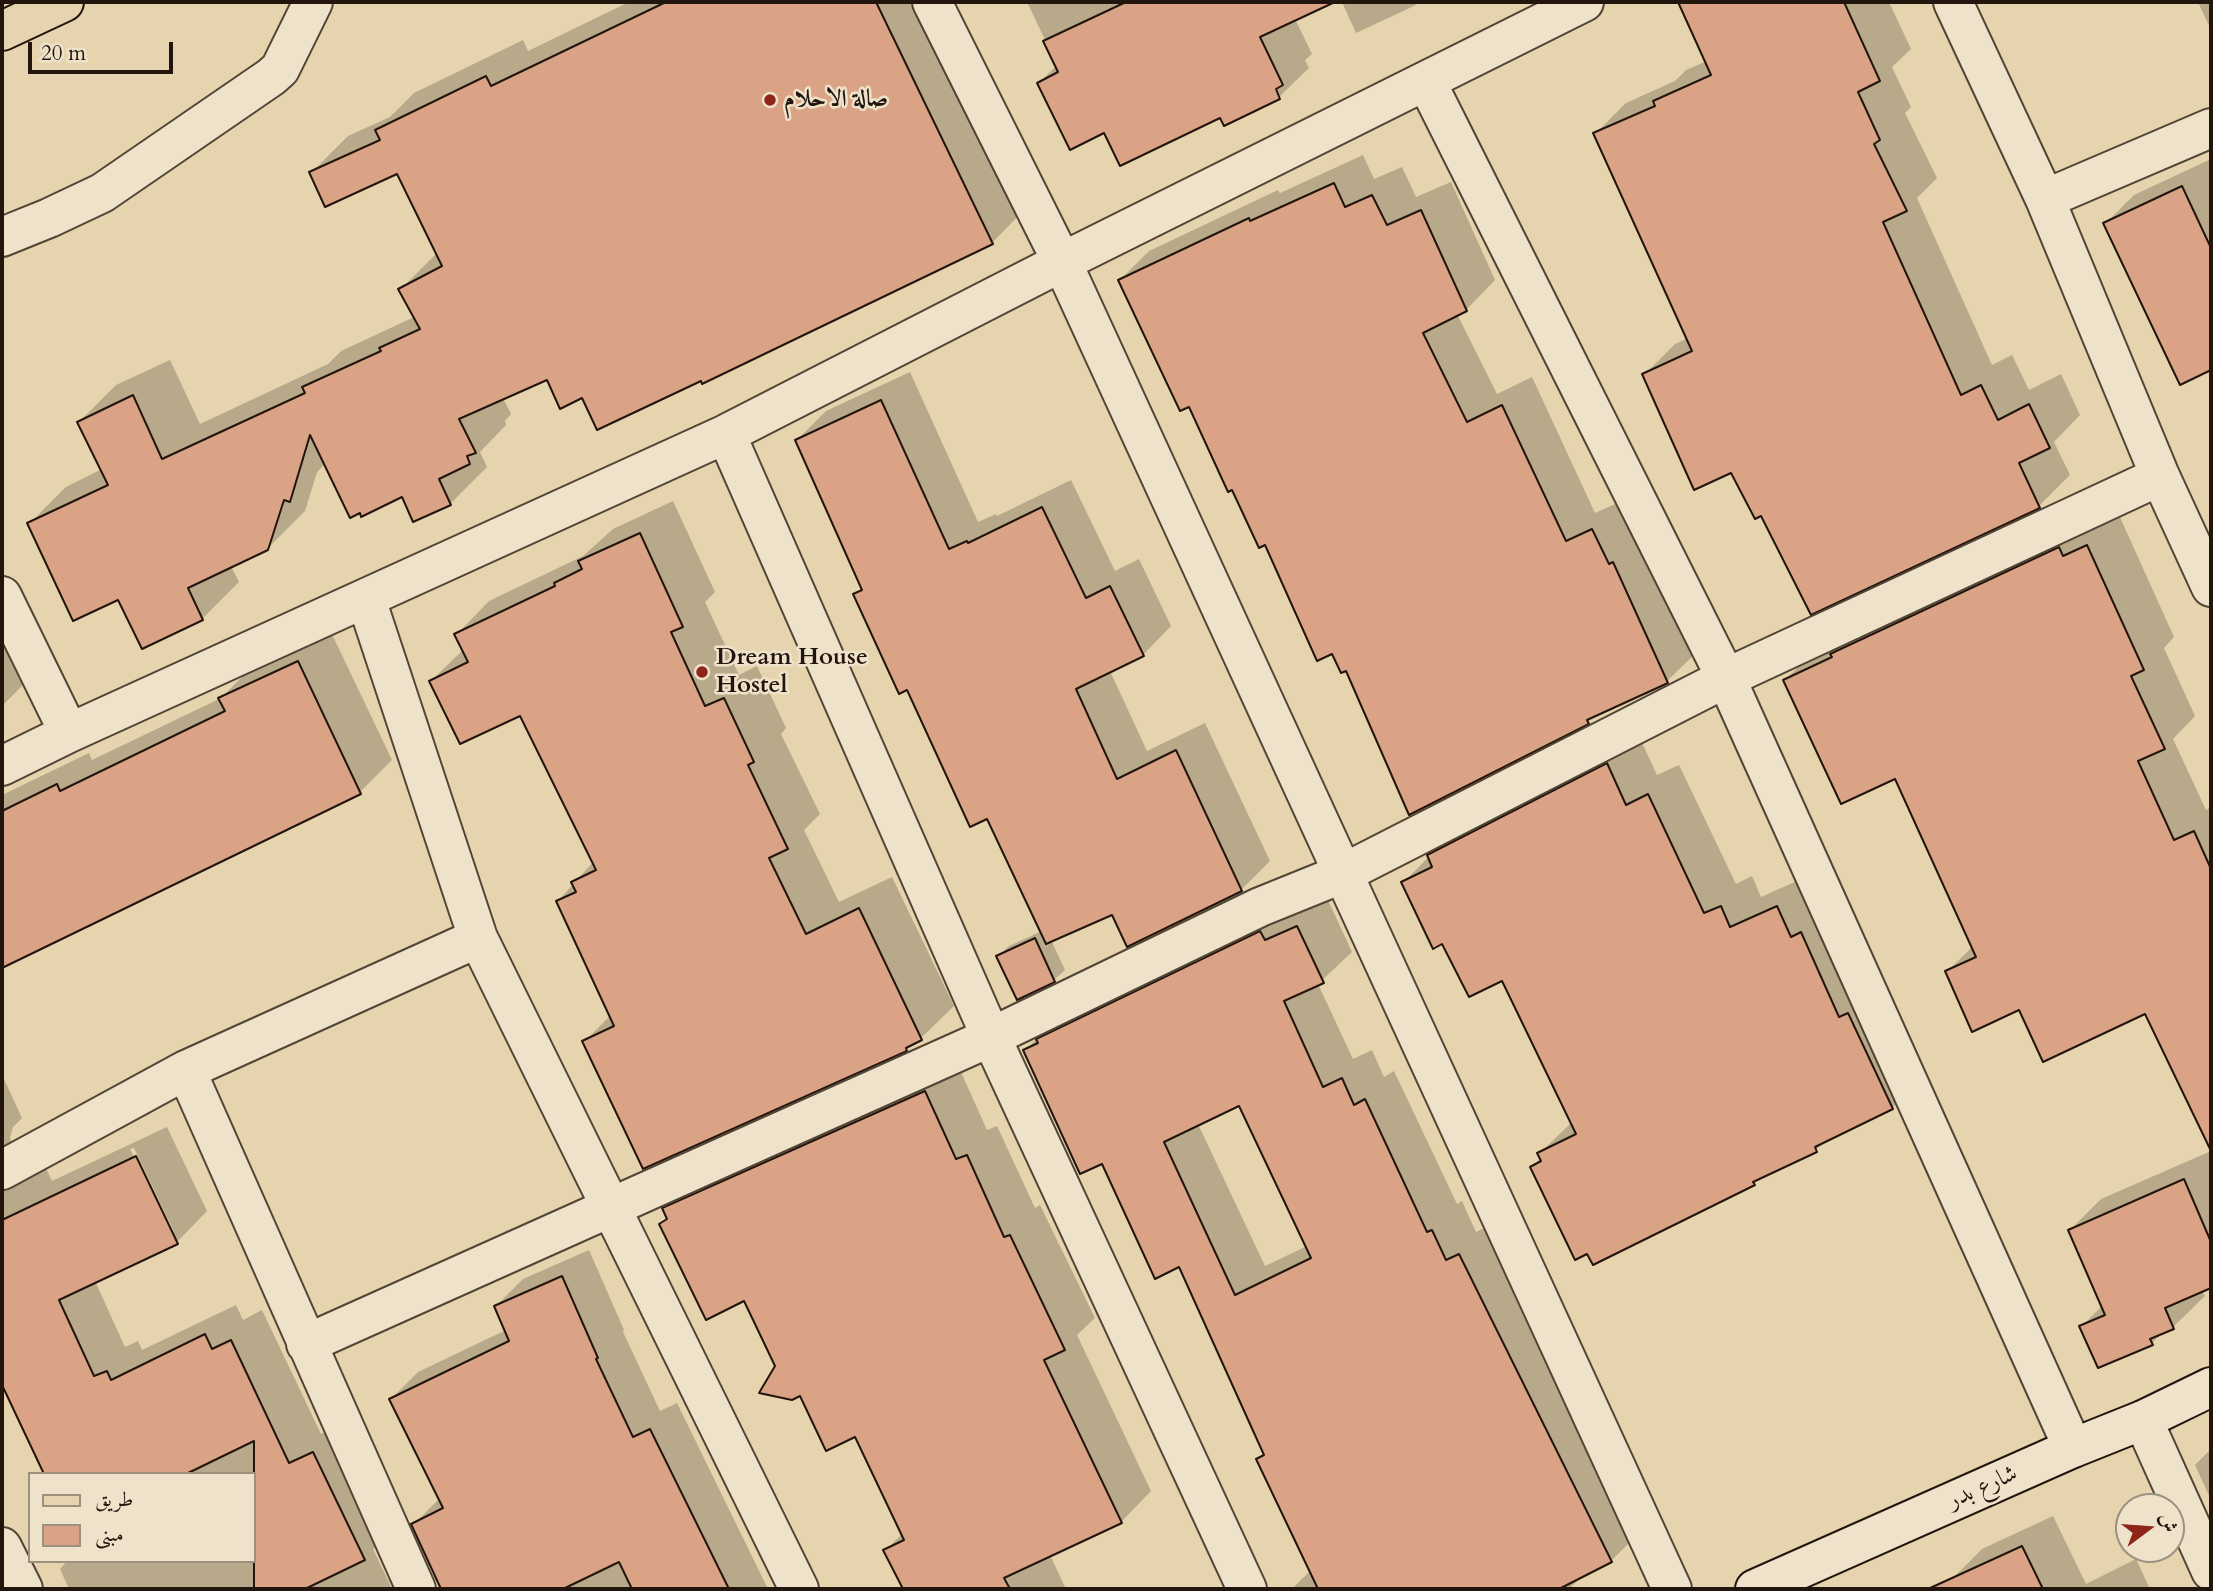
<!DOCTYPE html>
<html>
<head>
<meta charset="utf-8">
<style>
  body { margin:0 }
  #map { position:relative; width:2213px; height:1591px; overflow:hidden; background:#e5d4ad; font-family:Cardo,Amiri,serif }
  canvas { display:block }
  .frame { position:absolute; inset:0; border:4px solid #22150e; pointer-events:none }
  .legend { position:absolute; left:28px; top:1472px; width:228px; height:91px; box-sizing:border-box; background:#eee3ca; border:2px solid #9c917f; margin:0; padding:9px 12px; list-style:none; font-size:21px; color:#22150e }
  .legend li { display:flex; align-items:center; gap:14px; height:35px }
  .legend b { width:35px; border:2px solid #9c917f }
  .north { position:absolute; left:2115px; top:1493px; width:70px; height:70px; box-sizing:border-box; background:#eee3ca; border:2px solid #9c917f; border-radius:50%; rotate:74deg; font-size:19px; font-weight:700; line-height:28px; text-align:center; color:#22150e }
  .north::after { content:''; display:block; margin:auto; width:24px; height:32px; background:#8f2418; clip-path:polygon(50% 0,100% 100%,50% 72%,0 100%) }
  .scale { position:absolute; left:28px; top:42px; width:145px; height:32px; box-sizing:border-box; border:4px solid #22150e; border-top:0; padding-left:9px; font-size:21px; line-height:24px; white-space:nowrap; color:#22150e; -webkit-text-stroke:5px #eee3ca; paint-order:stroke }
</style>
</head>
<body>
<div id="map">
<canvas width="2213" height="1591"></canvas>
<div class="frame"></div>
<ul class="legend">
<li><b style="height:9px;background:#e5d4ad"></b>طريق</li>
<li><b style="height:19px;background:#dba385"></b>مبنى</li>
</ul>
<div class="north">ش</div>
<div class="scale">20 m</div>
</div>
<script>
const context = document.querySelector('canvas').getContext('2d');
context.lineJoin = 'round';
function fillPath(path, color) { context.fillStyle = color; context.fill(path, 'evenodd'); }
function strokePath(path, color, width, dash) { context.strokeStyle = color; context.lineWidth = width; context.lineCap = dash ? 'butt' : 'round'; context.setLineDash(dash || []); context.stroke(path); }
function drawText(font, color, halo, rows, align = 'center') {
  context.font = font + ' Cardo,Amiri,serif'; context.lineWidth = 5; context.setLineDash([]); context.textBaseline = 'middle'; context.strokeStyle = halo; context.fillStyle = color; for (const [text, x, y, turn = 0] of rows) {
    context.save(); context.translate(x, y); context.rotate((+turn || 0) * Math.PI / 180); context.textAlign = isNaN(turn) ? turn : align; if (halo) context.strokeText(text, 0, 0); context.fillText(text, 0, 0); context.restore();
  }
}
const shadow = new Path2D(`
  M629,2h301l98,204 -36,37 -291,136 -118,17 -35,-18 -45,20 8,16 -6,7 1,4 -26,27 7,15 -37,37 -47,-9 -77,-32 -9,9 -12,39 -38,38 -36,17 8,16 -37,37 -83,-22 -90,-73 37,-37 36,-18 -23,-47 37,-37 54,-25 30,64 128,-60 13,-13 71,-33 3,-3 -14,-26 36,-36 -40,-81 -86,1 37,-37 42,-19 24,-24 109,-53 5,11z
  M1027,2h304l-36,17 17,35 -7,6 4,8 -30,29 -58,18 -116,16 -66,-48 18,-18z
  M1342,2h76l-4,4 -58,27z
  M1692,2h197l22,47 -19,18 19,40 -6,6 32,65 -20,20 75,167 20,-10 17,35 32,-16 19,41 -26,27 16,33 -31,31 -277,8 -30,-43 -88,-96 31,-31 13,-6 -93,-204 31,-31 49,-22 11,-11 21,-9 -23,-51z
  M2198,2h13v28z
  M1363,155l11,24 28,-12 14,30 35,-15 44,98 -29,30 -9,4 40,80 35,-17 63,136 27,-12 75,151 -30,29 -71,33 -9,8 -254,-71 -68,-108 -145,-263 29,-29 129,-61 2,3z
  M2211,159v209l-30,15 -76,-159 29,-29z
  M910,372l68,150 18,-8 1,2 74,-36 44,91 24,-12 32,67 -28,29 -33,16 37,80 58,-28 65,138 -29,29 -128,22 -62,28 14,30 -11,10 -56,-24 11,-10 33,-15 -54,-114 -80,-129 -53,-93 8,-8 -66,-147 29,-29z
  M673,501l42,91 -10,10 34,73 18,-9 29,62 -5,6 39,80 -16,16 35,72 53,-25 62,129 -33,32 -15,11 -322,-7 27,-27 -53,-114 36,-40 -74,-148 -89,-32 33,-32 -7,-15 32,-33 94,-45 30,-27z
  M2119,515l55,122 -10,11 31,68 -22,23 33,71 5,-3v340l-65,-135 -126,-4 -73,-36 26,-26 -77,-169 -111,-97 32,-31z
  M2,588l38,80 -38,38z
  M330,630l62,130 -32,32 -358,174v-171l87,-42 3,7 129,-62 32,-32z
  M1638,734l19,41 22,-10 57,119 16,-8 9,21 47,-21 115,201 -31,31 -65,31 -11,11 -55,26 -7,8 -222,-17 9,-9 -2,-4 33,-32 -69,-143 -60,-37 -39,-60 56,-57z
  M1327,898l25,54 -34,32 35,75 19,-9 12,27 10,-6 63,133 5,-3 14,31 12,-6 153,305 -30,30 -34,17 1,2 -9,9h-277l19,-19 -53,-110 7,-7 -86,-188 -77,-104 -77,-111 30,-29zM1240,1103l67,143 -42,20 -67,-142z
  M956,1061l31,69 10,-4 38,82 5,-3 55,113 -18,17 74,156 -30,31 -71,33 16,34h-161l-19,-39 17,-17 -48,-98 -54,-41 -24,-28 -32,-67 -84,-75 7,-7 -4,-8 30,-31z
  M2,1075l20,43 -9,9 -3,11 3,11 29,11 10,21 115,-54 40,84 -30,31 -82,39 30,66 13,-6 4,9 94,-45 7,15 19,-10 59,124 23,-11 51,105 -22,21 19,40h-323l-9,-20 7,-8h187v-87h-208l-42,-89 -2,1zM134,1148l40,84h-4l-40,-83z
  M2211,1151v135l-9,4 3,6 -32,31 -9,4 -12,12 -70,-17 21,-21 -33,-75 31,-31z
  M589,1250l35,80 -1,2 37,79 17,-8 91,186h-313l-42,-64 27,-27 -49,-99 27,-27 88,-42 -10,-24 27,-27z
  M2211,1449v51l-16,-35z
  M2053,1516l33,68 50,-25 14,30h-218l19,-9 31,-31z`);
const building = new Path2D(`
  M666,2h210l117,242 -291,140 -1,-3 -104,49 -15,-32 -22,11 -13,-29 -88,39 17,34 -9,3 3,8 -31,15 12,26 -38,17 -11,-25 -41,20 -1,-4 -10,5 -40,-83 -20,67 -6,-2 -16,50 -80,38 15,32 -61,29 -24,-49 -45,21 -46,-98 81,-38 -31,-63 56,-27 29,64 143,-66 -3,-6 79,-36 -2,-3 41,-19 -22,-40 44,-23 -45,-92 -72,33 -16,-35 71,-32 -5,-10 111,-54 5,10z
  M1126,2h209l-75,35 23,48 -7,4 4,10 -56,27 -4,-8 -100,48 -16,-33 -34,17 -33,-67 21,-11 -15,-31z
  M1678,2h166l36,79 -22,11 22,48 -6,4 33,67 -24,11 78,173 20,-10 17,35 31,-16 21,44 -31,15 21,45 -229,107 -50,-99 -6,3 -24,-46 -37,17 -52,-116 50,-23 -99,-218 62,-27 -2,-5 58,-26z
  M1334,183l11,24 27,-12 15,30 34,-15 46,101 -44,22 44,89 35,-17 64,136 26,-12 17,35 4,-2 55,121 -81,37 2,4 -180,91 -63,-144 -5,2 -9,-19 -15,7 -52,-116 -6,3 -27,-58 -4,2 -39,-85 -9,4 -62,-131 131,-62 1,3z
  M2182,186l29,62v122l-31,15 -77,-162z
  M881,400l68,149 18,-8 1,2 74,-36 44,91 24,-12 34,70 -68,33 41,90 59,-29 66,141 -115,56 -15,-32 -66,29 -59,-125 -17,8 -63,-137 -8,4 -46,-100 9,-4 -67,-150z
  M640,533l43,94 -12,5 34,74 19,-8 30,64 -6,3 40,84 -19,9 37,76 53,-26 63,132 -16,8 1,3 -264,118 -61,-128 32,-15 -58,-125 20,-9 -5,-10 25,-12 -76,-154 -60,28 -31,-63 39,-19 -14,-28 101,-48 -1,-3 28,-14 -4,-8z
  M2087,545l57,125 -13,6 34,73 -27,12 36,79 20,-9 17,38v282l-66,-137 -102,48 -24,-52 -47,22 -27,-61 31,-14 -81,-178 -54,25 -58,-124 49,-23 -2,-3 229,-107 4,9z
  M298,661l63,133 -359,174v-157l55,-27 3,7 165,-80 -7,-13z
  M1607,763l19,42 22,-11 56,119 17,-7 9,21 47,-21 14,31 10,-5 38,85 9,-4 45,96 -78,38 2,5 -64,30 2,3 -162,80 -6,-11 -12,6 -45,-93 11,-6 -4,-8 39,-19 -74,-153 -33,16 -27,-53 -9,5 -32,-67 31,-15 -5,-12z
  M1297,926l27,57 -40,18 39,86 19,-9 12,27 11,-6 62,133 5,-2 14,30 13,-6 153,308 -53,27h-241l-62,-130 8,-4 -85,-188 -24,12 -53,-115 -22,10 -57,-124 15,-7 -2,-4 224,-108 5,9zM1239,1106l72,152 -76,37 -71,-153z
  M1035,938l20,44 -38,18 -21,-44z
  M925,1091l31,68 11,-4 37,82 6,-2 55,115 -21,10 78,163 -118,55 6,11h-107l-20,-39 21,-10 -49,-103 -29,14 -26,-55 -8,4 -33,-7 16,-27 -31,-65 -38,19 -47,-96 8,-5 -5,-11z
  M136,1156l42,88 -119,56 35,76 13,-5 4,9 94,-46 7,15 19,-9 58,123 24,-11 52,108 -60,29h-51v-148l-68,33h-142l-42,-89v-165z
  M2184,1179l27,63v46l-46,20 9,21 -24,10 3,6 -55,23 -19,-42 26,-11 -37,-85z
  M562,1276l36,82 -2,1 37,78 17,-8 79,160h-97l-13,-27 -56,27h-122l-30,-65 32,-16 -54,-109 120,-58 -15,-35z
  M2022,1546l21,43h-115z`);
const street = new Path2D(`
  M932,2l130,260 610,1327
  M1953,2l92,197 115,277 51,111
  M1426,81l300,597 347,770
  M2045,199l166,-71
  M2,237l47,-19 53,-25 169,-116 9,-8 33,-67
  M726,434l265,603 256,552
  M2,596l67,137
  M366,599l112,339 321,651
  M2,766l67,-33 657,-299 336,-172 522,-260
  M186,1070l230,519
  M2,1170l184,-100 292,-132
  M306,1344l685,-307 269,-130 84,-34 382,-195 434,-202
  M2143,1420l68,151
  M2,1547l21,42`);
const secondary = new Path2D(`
  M1755,1589l318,-141 70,-28 68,-33`);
const primary = new Path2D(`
  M2,31l62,-29`);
const markers = [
  [770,100,7,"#8f2418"],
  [702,672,7,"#8f2418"]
];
const poiNames = [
  ["صالة الاحلام",784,100],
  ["Dream House",716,658],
  ["Hostel",716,686]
];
const streetNames = [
  ["شارع بدر",1983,1488,-24]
];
fillPath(shadow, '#0003');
fillPath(building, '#dba385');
strokePath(building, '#22150e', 2);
strokePath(street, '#534536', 42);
strokePath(secondary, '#22150e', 42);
strokePath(primary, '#22150e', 42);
strokePath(street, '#eee3ca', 38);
strokePath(secondary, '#eee3ca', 38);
strokePath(primary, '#e5d4ad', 38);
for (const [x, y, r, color] of markers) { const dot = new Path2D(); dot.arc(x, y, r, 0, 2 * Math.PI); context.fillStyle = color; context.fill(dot); strokePath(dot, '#eee3ca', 2.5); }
drawText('bold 24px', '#22150e', '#eee3ca', poiNames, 'left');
drawText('24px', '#22150e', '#eee3ca', streetNames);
</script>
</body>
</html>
